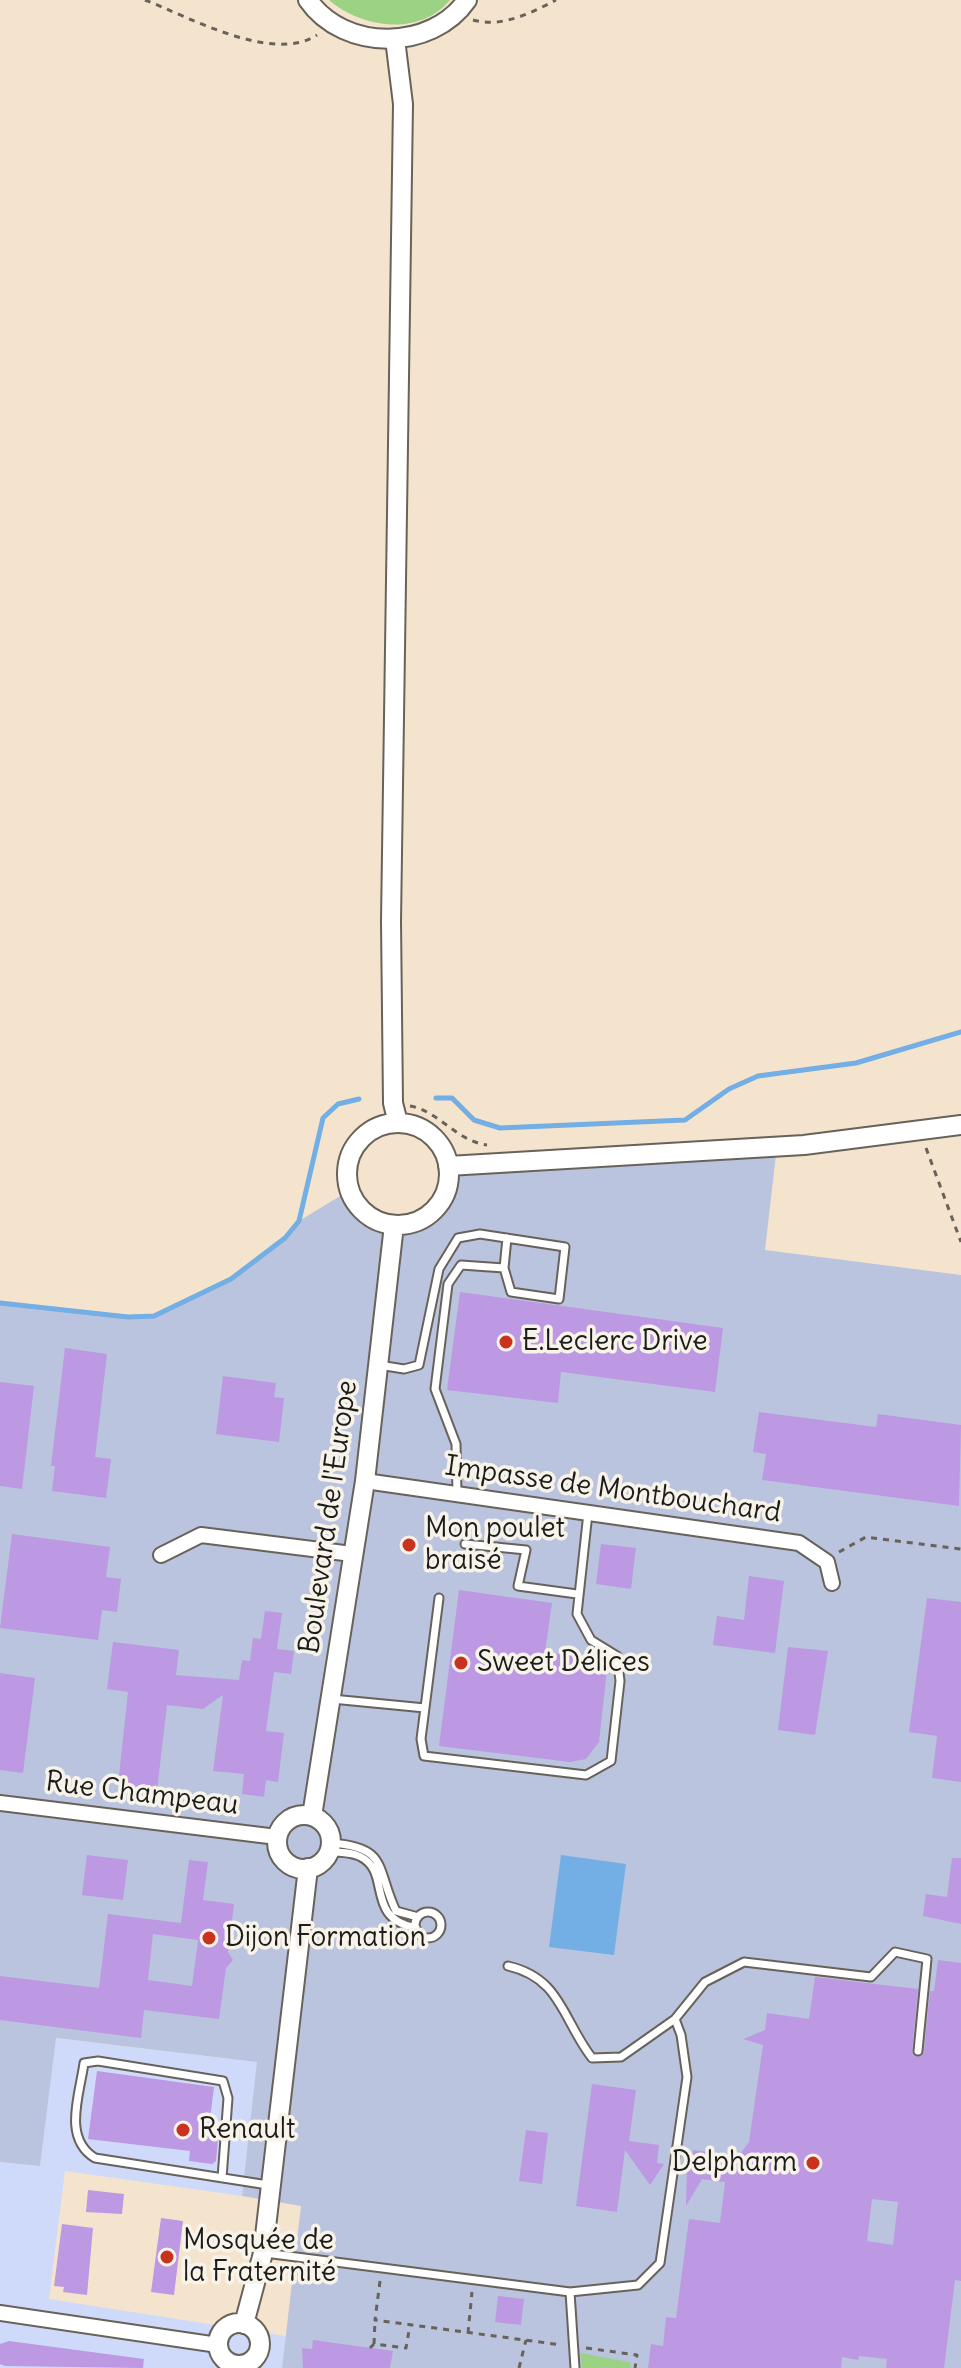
<!DOCTYPE html>
<html>
<head>
<meta charset="utf-8">
<style>
  body { margin:0 }
  canvas { display:block; background:#f5e4cd }
</style>
</head>
<body>
<canvas width="961" height="2368"></canvas>
<script>
const context = document.querySelector('canvas').getContext('2d');
context.lineJoin = 'round';
function fillPath(path, color) { context.fillStyle = color; context.fill(path, 'evenodd'); }
function strokePath(path, color, width, dash) { context.strokeStyle = color; context.lineWidth = width; context.lineCap = dash ? 'butt' : 'round'; context.setLineDash(dash || []); context.stroke(path); }
function drawText(font, color, halo, rows, align = 'center') {
  context.font = font + ' Delius,sans-serif'; context.lineWidth = 7; context.setLineDash([]); context.textBaseline = 'middle'; context.strokeStyle = halo; context.fillStyle = color; for (const [text, x, y, turn = 0] of rows) {
    context.save(); context.translate(x, y); context.rotate((+turn || 0) * Math.PI / 180); context.textAlign = isNaN(turn) ? turn : align; if (halo) context.strokeText(text, 0, 0); context.fillText(text, 0, 0); context.restore();
  }
}
const built = new Path2D(`
  M55,2038l203,24 -16,134 -177,-25 -16,128 237,37 -4,32h-282v-206l40,4z`);
const industrial = new Path2D(`
  M777,1146l-12,104 196,25v1093h-679l19,-162 -59,-10 15,-134 -201,-24 -16,128 -40,-4v-859l128,14 26,-1 77,-37 54,-41 14,-17 51,-31 5,11 21,19 18,5 25,-5 24,-23 5,-31z`);
const green = new Path2D(`
  M329,0h121c-30,37 -89,28 -121,0z
  M580,2353l50,9 1,6h-49z`);
const water = new Path2D(`
  M561,1855l65,9 -12,91 -65,-8z`);
const stream = new Path2D(`
  M436,1098h16l22,22 26,8 185,-8 44,-31 29,-13 98,-13 105,-31
  M0,1303l128,14 26,-1 77,-37 54,-41 14,-17 24,-103 15,-14 21,-5`);
const building = new Path2D(`
  M460,1292l263,36 -8,64 -154,-20 -3,31 -111,-13z
  M65,1348l42,6 -12,103 16,2 -5,39 -54,-7 3,-25h-4z
  M223,1376l53,7 -2,14 10,1 -5,44 -63,-8z
  M0,1382l34,4 -12,103 -22,-3z
  M759,1412l117,15 2,-13 83,11 -2,81 -197,-26 4,-26 -13,-2z
  M12,1534l98,13 -4,30 15,2 -4,33 -15,-2 -4,30 -98,-12z
  M601,1544l35,4 -5,41 -35,-5z
  M749,1576l35,5 -9,72 -62,-8 4,-29 27,4z
  M459,1590l93,13 -7,49 63,9 -9,81 -13,17 -16,3 -131,-16z
  M927,1598l34,4v180l-29,-4 5,-42 -28,-4z
  M265,1611l17,2 -5,36 17,2 -3,23 -17,-2 -8,59 18,2 -6,49 -12,-2 -2,17 -22,-3 2,-20 -31,-3 10,-76 -20,14 -36,-4 -10,85 -39,-5 10,-93 -21,-3 6,-47 66,8 -3,25 63,5 3,-20 8,1 3,-23 8,1z
  M788,1647l40,4 -13,84 -37,-5z
  M0,1673l35,5 -12,95 -23,-3z
  M87,1855l41,5 -5,40 -41,-5z
  M952,1858h9v66l-38,-8 3,-22 21,3z
  M189,1860l19,2 -5,38 31,4 -6,48 5,8 -7,8 -7,51 -75,-9 -3,28 -141,-18v-44l99,12 9,-74 73,9zM153,1934l45,6 -6,46 -44,-6z
  M938,1960l23,3v318l-6,-1 -11,88h-58l1,-9 -28,-3 -1,4 -16,-3 -1,11h-193l3,-24 12,2 3,-29 10,1 13,-99 31,4 5,-41 -23,-3 -16,27 1,-39 4,1 2,-18 14,2 -3,23 30,-13 15,-20 14,-97 -20,-6 22,-9 2,-17 42,6 6,-42 103,12 -6,62 8,6 4,-5 6,-61h4zM872,2199l26,3 -5,43 -26,-4z
  M97,2071l117,16 -5,40 10,2 -3,32 -4,3 -23,-3 1,-10 -102,-12z
  M592,2084l44,6 -7,51 30,4 -2,18 7,1 -14,21 -25,-35 -8,62 -41,-6z
  M526,2130l22,3 -6,51 -23,-3z
  M88,2190l36,4 -2,20 -36,-2z
  M161,2218l22,3 -9,74 -23,-3z
  M62,2224l31,4 -6,67 -24,-3 1,-5 -10,-1z
  M498,2296l26,3 -3,26 -26,-3z
  M313,2340l80,11 -3,17h-87l-1,-20 10,1z
  M9,2341l135,18 -1,9 -138,-2 -5,-2v-20z`);
const path = new Path2D(`
  M145,0c44,17 128,64 172,35
  M473,20c29,8 58,-7 83,-20
  M410,1106c29,5 46,35 77,39
  M926,1148l35,94
  M839,1552l27,-15 95,12
  M380,2281l-5,39 187,25
  M468,2333l4,-41
  M374,2344l1,-24
  M370,2348l4,-4 32,4 4,-23
  M586,2348l51,7 -2,13
  M519,2368l7,-28`);
const service = new Path2D(`
  M504,1268l3,-30
  M379,1365l25,4 15,-4 20,-96 19,-31 22,-4 85,13 -6,52 -48,-7 -7,-24 -43,-3 -13,19 -13,105 21,55 1,50
  M465,1544l61,6 -8,36 59,8
  M439,1598l-18,141 3,17 162,19 25,-14 9,-80 -3,-25 -26,-16 -14,-26 11,-101
  M332,1699l93,9
  M331,1843c58,4 45,26 65,68l22,6
  M329,1852c10,0 23,0 32,5 31,16 3,61 55,71
  M415 1925a13 13 0 1 1 26 0a13 13 0 1 1-26 0Z
  M508,1966c53,12 54,53 84,92l29,-1 54,-38 30,-37 39,-20 127,15 24,-25 32,7 -9,92
  M222,2178l6,-80 -5,-17 -125,-20 -14,2c-4,31 -22,75 11,95l173,27
  M265,2253l305,39 68,-7 22,-22 27,-186 -6,-42 -6,-16
  M570,2292l5,76`);
const minor = new Path2D(`
  M365,1481l434,62 28,19 5,21
  M161,1555l40,-20 151,19
  M0,1803l277,34
  M0,2313l218,32`);
const tertiary = new Path2D(`
  M308,0c36,52 124,51 159,0
  M395,39l8,65 -12,817 2,182 5,20
  M347 1174a51 51 0 1 1 102 0a51 51 0 1 1-102 0Z
  M448,1166l356,-21 157,-20
  M277 1842a27 27 0 1 1 54 0a27 27 0 1 1-54 0Z
  M312,1816l53,-335 29,-256
  M218 2344a21 21 0 1 1 42 0a21 21 0 1 1-42 0Z
  M244,2324l19,-71 45,-385`);
const markers = [
  [506,1342,8,"#c8321e"],
  [409,1545,8,"#c8321e"],
  [461,1663,8,"#c8321e"],
  [209,1938,8,"#c8321e"],
  [183,2130,8,"#c8321e"],
  [813,2163,8,"#c8321e"],
  [167,2257,8,"#c8321e"]
];
const poiNames = [
  ["E.Leclerc Drive",522,1342],
  ["Mon poulet",425,1529],
  ["braisé",425,1561],
  ["Sweet Délices",477,1663],
  ["Dijon Formation",225,1938],
  ["Renault",199,2130],
  ["Delpharm",797,2163,"right"],
  ["Mosquée de",183,2241],
  ["la Fraternité",183,2273]
];
const streetNames = [
  ["Impasse de Montbouchard",613,1490,8],
  ["Boulevard de l'Europe",329,1517,-82],
  ["Rue Champeau",142,1794,7]
];
fillPath(built, '#cfdafa');
fillPath(industrial, '#bac4de');
fillPath(green, '#9cd284');
fillPath(water, '#73aee4');
strokePath(stream, '#73aee4', 5);
fillPath(building, '#bc99e2');
strokePath(service, '#68625a', 11);
strokePath(minor, '#68625a', 18);
strokePath(tertiary, '#68625a', 22);
strokePath(path, '#68625a', 3, [6, 6]);
strokePath(service, '#fff', 7);
strokePath(minor, '#fff', 14);
strokePath(tertiary, '#fff', 18);
for (const [x, y, r, color] of markers) { const dot = new Path2D(); dot.arc(x, y, r, 0, 2 * Math.PI); context.fillStyle = color; context.fill(dot); strokePath(dot, '#f7f3e8', 3); }
drawText('28px', '#1c1c1c', '#f7f3e8', poiNames, 'left');
drawText('28px', '#1c1c1c', '#f7f3e8', streetNames);
</script>
</body>
</html>
